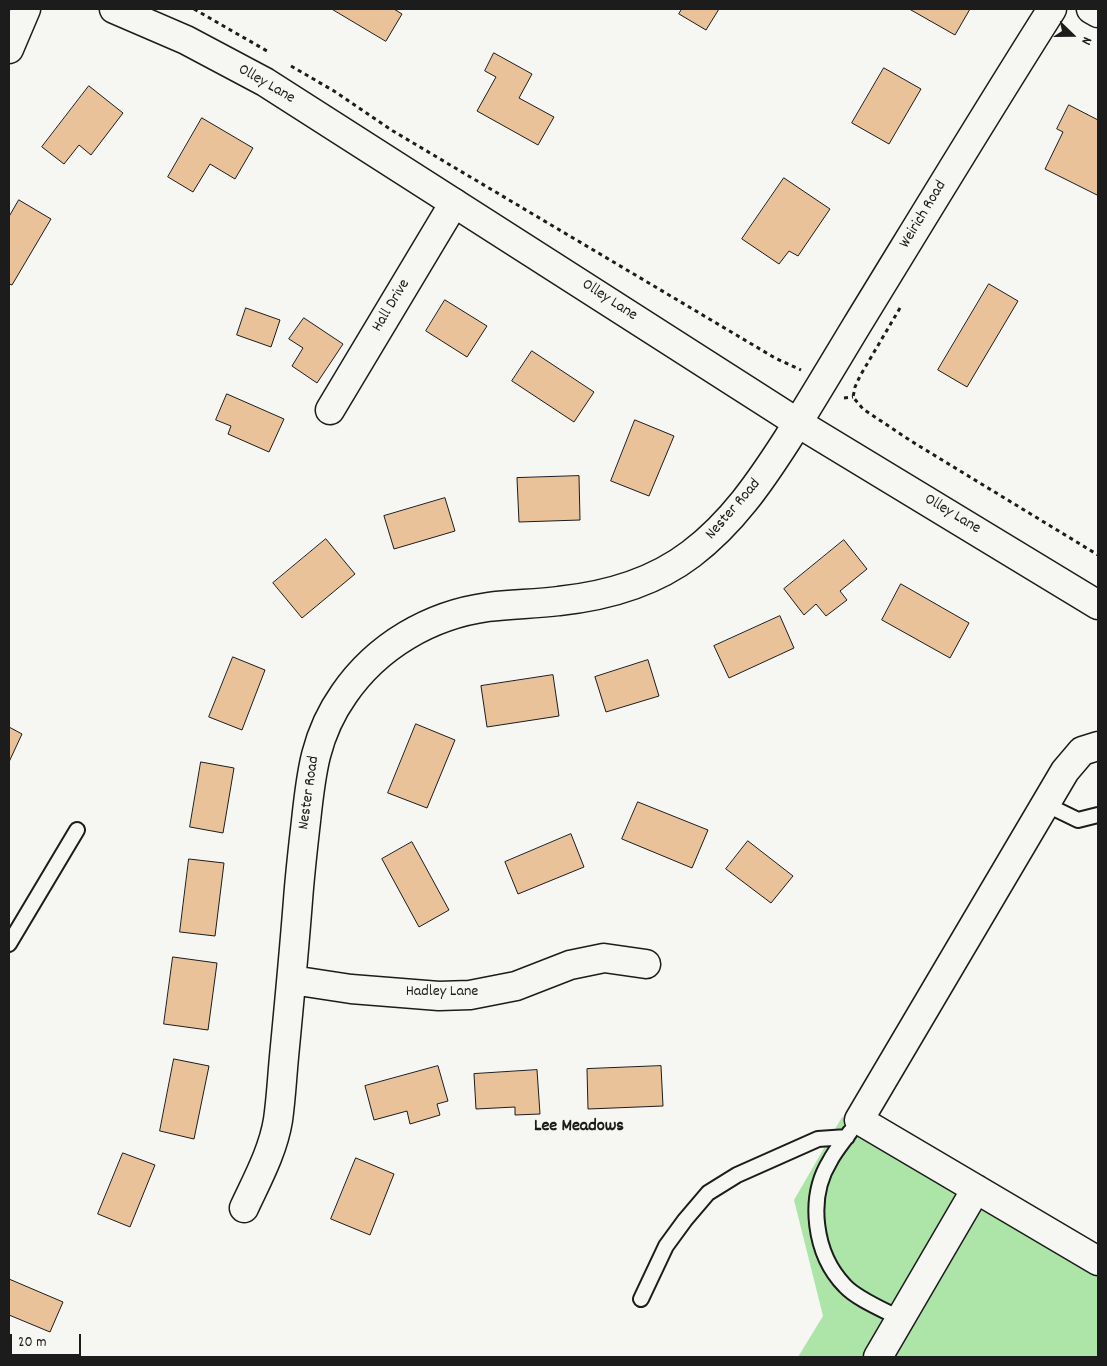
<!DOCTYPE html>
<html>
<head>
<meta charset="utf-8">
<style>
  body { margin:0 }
  #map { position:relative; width:1107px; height:1366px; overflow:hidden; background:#f6f6f2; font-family:Dekko,sans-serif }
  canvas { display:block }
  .frame { position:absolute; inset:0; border:10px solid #1c1c1c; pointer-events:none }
  .north { position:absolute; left:1047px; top:10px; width:50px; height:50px; -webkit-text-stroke:4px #f6f6f2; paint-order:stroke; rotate:112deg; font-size:14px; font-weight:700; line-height:20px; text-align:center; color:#1c1c1c }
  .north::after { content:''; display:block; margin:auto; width:18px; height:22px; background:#1c1c1c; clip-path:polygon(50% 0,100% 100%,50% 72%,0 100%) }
  .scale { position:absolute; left:10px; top:1334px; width:71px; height:22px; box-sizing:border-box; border:2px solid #1c1c1c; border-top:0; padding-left:6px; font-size:15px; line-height:18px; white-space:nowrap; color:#1c1c1c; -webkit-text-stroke:4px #f6f6f2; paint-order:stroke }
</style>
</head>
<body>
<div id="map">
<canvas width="1107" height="1366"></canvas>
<div class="frame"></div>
<div class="north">N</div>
<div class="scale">20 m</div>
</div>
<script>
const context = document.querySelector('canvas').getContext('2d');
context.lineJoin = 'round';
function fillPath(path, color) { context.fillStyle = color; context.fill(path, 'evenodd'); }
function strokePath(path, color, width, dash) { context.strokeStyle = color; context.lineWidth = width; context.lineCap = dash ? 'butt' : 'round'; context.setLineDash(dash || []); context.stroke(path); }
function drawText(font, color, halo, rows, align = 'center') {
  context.font = font + ' Dekko,sans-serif'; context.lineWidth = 4.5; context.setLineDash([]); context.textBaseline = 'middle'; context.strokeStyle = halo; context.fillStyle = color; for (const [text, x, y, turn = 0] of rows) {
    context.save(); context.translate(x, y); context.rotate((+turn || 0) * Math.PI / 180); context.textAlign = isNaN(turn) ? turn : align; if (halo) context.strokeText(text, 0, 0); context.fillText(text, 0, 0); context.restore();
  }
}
const green = new Path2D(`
  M842,1117l256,150v90h-300l25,-41 -29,-116z`);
const building = new Path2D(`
  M332,9h62l8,5 -16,27z
  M682,9h37l-13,21 -27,-16z
  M912,9h58l-15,26 -44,-25z
  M494,53l38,21 -13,24 35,19 -16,28 -61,-34 19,-34 -11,-6z
  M884,68l37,21 -32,55 -37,-21z
  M89,86l34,27 -32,42 -12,-10 -15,19 -22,-17z
  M1069,105l29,15v72l-1,3 -52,-26 18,-37 -6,-3z
  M202,118l51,30 -18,31 -25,-15 -17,28 -25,-15z
  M784,178l46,31 -32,47 -9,-5 -10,13 -37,-25z
  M19,200l32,19 -39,66 -3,-1v-67z
  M989,284l29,17 -51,86 -29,-17z
  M445,300l42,26 -20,31 -41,-26z
  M246,308l34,12 -9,27 -34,-12z
  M304,318l39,26 -26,39 -25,-17 11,-18 -14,-9z
  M532,351l62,41 -20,30 -62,-41z
  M227,394l57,25 -15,33 -41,-18 3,-8 -15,-6z
  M635,420l39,16 -25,60 -38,-15z
  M579,476l1,44 -61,2 -2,-44z
  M445,498l10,33 -61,18 -10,-33z
  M326,539l29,35 -53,44 -29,-35z
  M844,540l23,29 -27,22 7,9 -21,16 -10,-12 -12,11 -20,-26z
  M901,584l68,39 -19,35 -68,-38z
  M780,616l14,32 -65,30 -15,-32z
  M233,657l32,13 -23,60 -33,-13z
  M648,660l11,36 -53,16 -11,-35z
  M553,675l6,41 -72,11 -6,-41z
  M416,724l39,16 -28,68 -39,-15z
  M9,727l13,7 -13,28z
  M201,762l33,6 -11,65 -33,-6z
  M638,802l70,28 -16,38 -70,-29z
  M571,834l13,33 -66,27 -13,-32z
  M748,841l45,35 -22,27 -45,-34z
  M412,842l37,68 -30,17 -37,-68z
  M189,859l35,4 -9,73 -35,-4z
  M173,957l44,6 -9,67 -44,-6z
  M174,1059l35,7 -15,73 -34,-8z
  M438,1066l10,35 -11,3 3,11 -30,9 -3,-13 -33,9 -9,-34z
  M661,1066l2,40 -75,3 -1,-40z
  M537,1070l3,44 -25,1v-8l-39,2 -2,-35z
  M123,1153l32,12 -25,62 -32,-13z
  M356,1158l38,16 -24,61 -39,-16z
  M9,1279l54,23 -13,30 -41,-17z`);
const path = new Path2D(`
  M194,9l73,42
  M291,66l43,25 59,40 345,205 37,22 26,12
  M900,308l-40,68 -5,11 -2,10 10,12 48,32 187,114
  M844,398l9,-1`);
const lane = new Path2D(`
  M1045,804l33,16 20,-5
  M9,944l68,-114
  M850,1132c-7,10 -15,19 -20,29 -23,37 -16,93 15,125 12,13 39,24 56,33
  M641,1299l25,-53 19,-26 23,-27 29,-18 81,-36 29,-2`);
const street = new Path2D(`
  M1091,9l7,4
  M9,49l17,-40
  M330,410l124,-207
  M1098,746l-16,5 -17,20 -206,349 239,141
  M292,980l59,9 88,7 31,-1 46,-9 54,-21 34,-7 42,6
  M244,1208c13,-28 29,-57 34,-88 3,-21 4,-42 6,-63 5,-52 10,-105 14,-157 2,-27 5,-53 8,-79 5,-47 9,-86 38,-127 33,-48 86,-79 144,-87 24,-3 48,-3 71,-6 47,-5 94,-18 132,-47 41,-31 69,-72 96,-114 24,-38 47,-77 70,-115 65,-106 129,-212 195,-316
  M878,1357l98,-168`);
const secondary = new Path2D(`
  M114,9l72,31 79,42 533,341 300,182`);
const streetNames = [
  ["Olley Lane",266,85,30],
  ["Weirich Road",924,215,-59],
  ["Olley Lane",609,301,33],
  ["Hall Drive",392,306,-59],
  ["Nester Road",734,510,-49],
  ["Olley Lane",952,515,31],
  ["Nester Road",310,793,-82],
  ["Hadley Lane",442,993]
];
const neighbourhoodNames = [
  ["Lee Meadows",579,1128]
];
fillPath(green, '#ade5a9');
fillPath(building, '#eac29a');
strokePath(building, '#1c1c1c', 1);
strokePath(lane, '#1c1c1c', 18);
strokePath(street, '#1c1c1c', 31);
strokePath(secondary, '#1c1c1c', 31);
strokePath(path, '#1c1c1c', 3, [4, 4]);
strokePath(lane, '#f6f6f2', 14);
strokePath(street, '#f6f6f2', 28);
strokePath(secondary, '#f6f6f2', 28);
drawText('16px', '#1c1c1c', '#f6f6f2', streetNames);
drawText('bold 18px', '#1c1c1c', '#f6f6f2', neighbourhoodNames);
</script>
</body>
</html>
